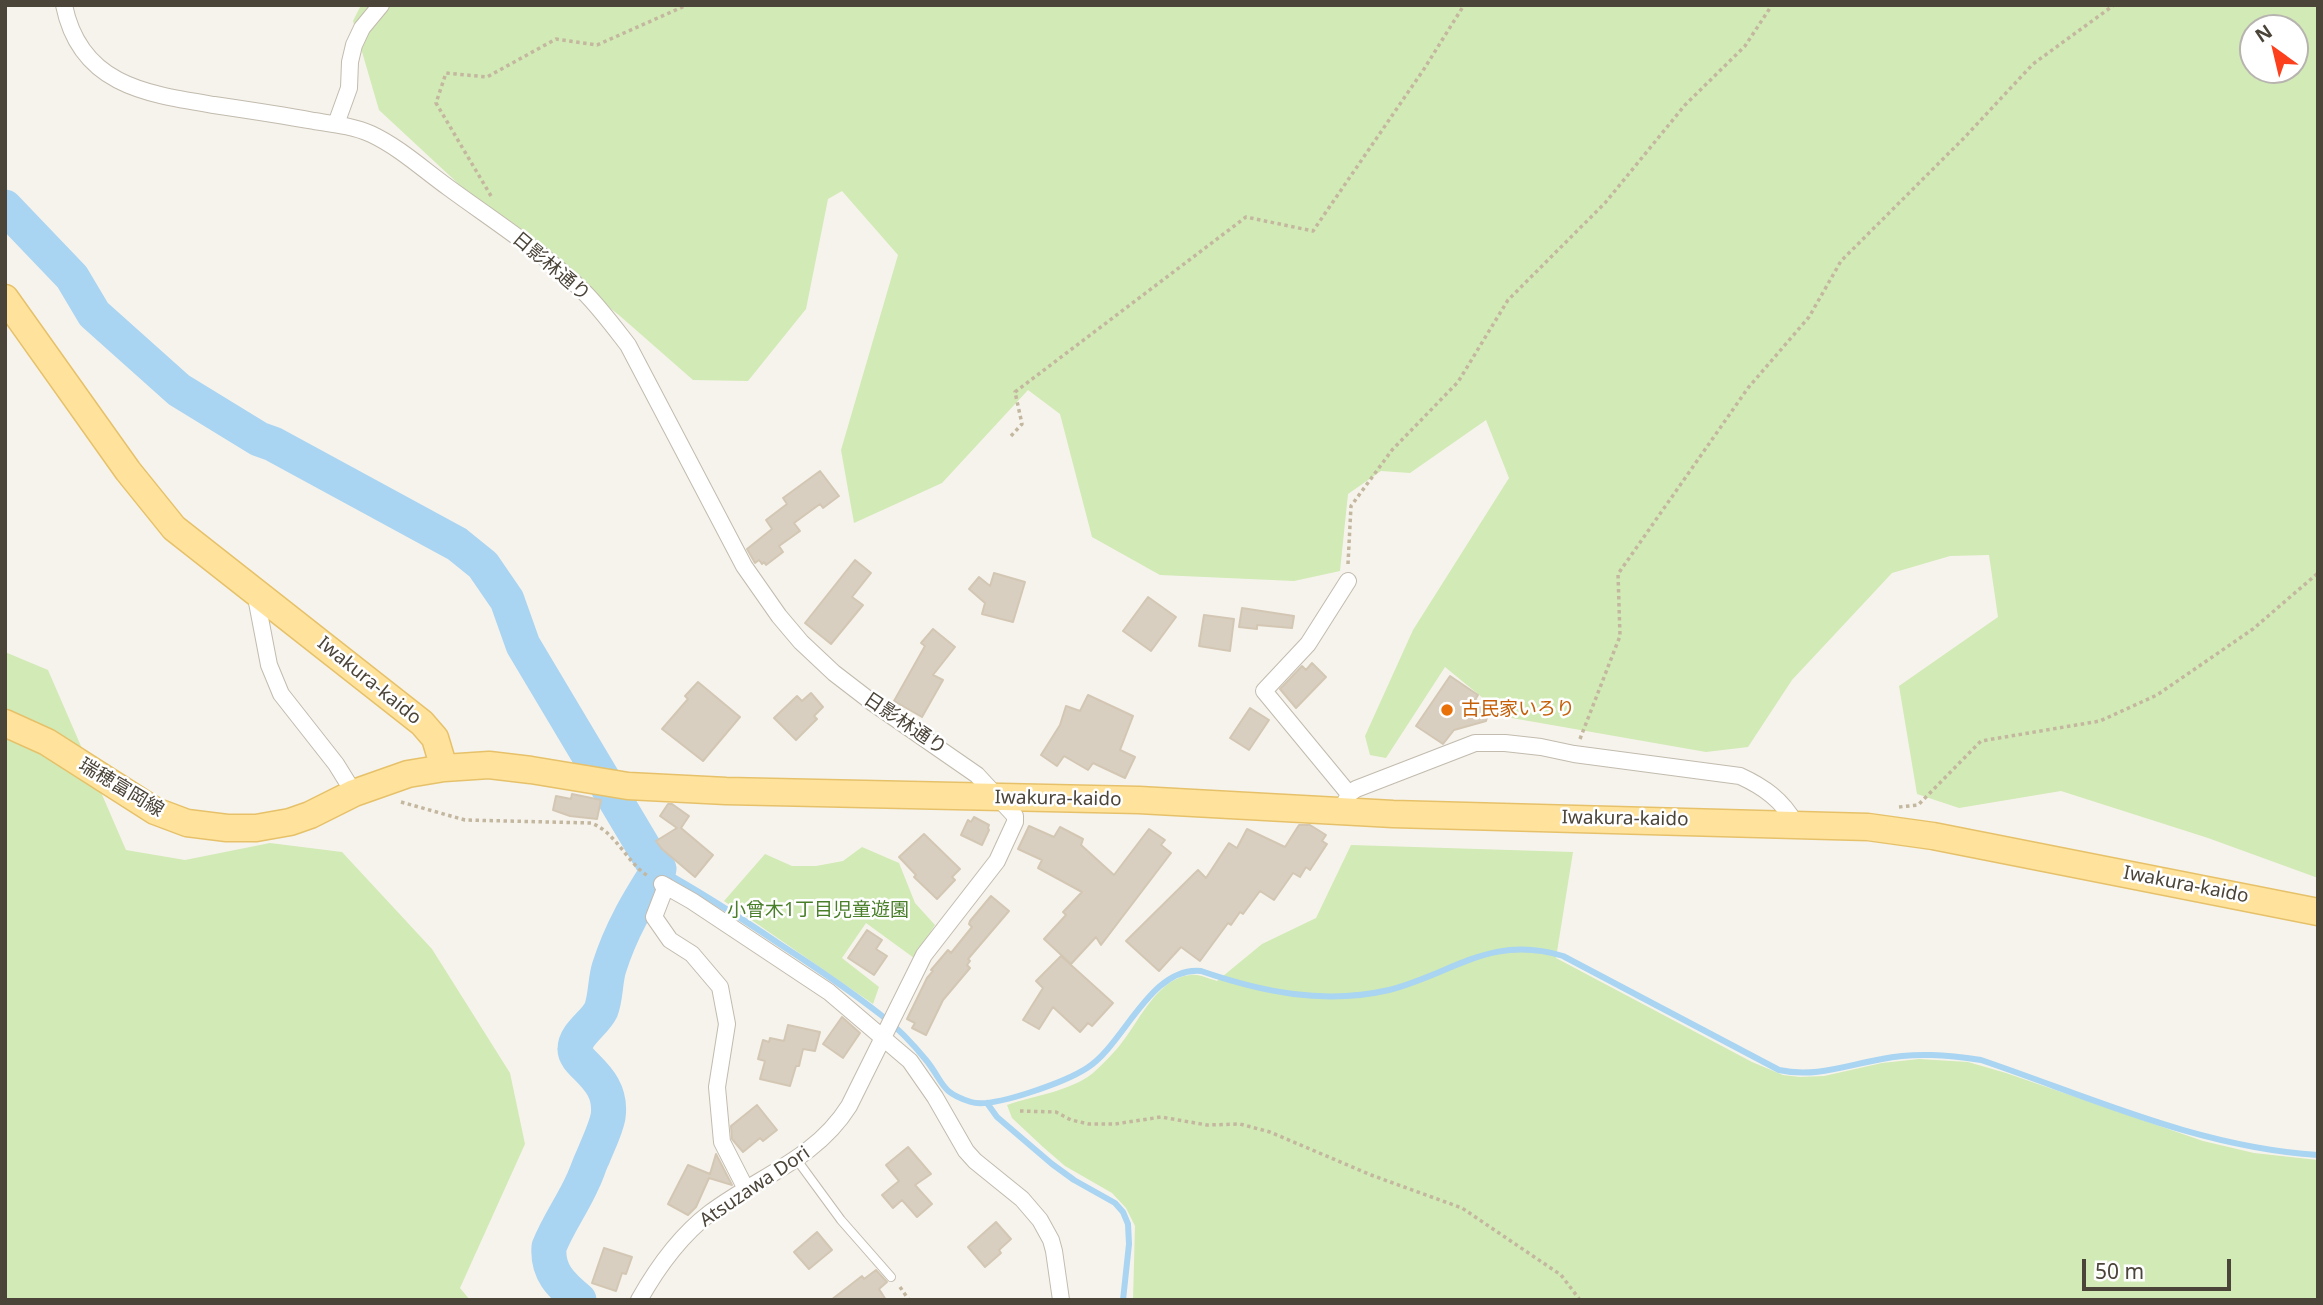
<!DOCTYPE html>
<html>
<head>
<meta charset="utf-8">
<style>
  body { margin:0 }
  #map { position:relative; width:2323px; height:1305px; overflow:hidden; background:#f6f3ec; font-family:"Noto Sans",sans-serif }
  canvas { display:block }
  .frame { position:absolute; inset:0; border:7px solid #4b4439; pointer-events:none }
  .north { position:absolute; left:2239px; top:14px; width:70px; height:70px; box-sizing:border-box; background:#fff; border:2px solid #b7b4b0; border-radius:50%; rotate:326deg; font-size:19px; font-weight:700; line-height:28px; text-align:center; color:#4b4439 }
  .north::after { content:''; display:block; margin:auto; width:24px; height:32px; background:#fc3f1d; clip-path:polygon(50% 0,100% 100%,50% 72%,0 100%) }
  .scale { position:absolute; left:2082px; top:1259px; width:149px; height:32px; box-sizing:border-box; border:4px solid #4b4439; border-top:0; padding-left:9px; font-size:21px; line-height:24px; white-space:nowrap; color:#4b4439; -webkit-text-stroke:5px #fff; paint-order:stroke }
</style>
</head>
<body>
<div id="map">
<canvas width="2323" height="1305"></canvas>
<div class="frame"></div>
<div class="north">N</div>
<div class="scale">50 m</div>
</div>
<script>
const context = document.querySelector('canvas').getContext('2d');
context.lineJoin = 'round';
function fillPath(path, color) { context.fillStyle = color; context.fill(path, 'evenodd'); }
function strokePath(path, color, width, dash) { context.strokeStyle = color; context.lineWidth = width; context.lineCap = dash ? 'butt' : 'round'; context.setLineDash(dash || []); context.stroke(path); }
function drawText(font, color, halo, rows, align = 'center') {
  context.font = font + ' "Noto Sans","Noto Sans JP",sans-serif'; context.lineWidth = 5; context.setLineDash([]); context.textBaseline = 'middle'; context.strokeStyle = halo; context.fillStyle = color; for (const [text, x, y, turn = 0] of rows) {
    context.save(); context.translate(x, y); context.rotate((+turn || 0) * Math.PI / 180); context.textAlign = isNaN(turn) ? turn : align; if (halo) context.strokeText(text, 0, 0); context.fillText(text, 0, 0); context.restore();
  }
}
const green = new Path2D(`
  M361,5h1957v873l-110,-40 -147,-47 -102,17 -42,-14 -18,-108 99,-69 -9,-62 -39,1 -58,17 -100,107 -44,67 -42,5 -200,-35 -61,-50 -59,91 -16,-3 -5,-19 48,-106 96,-152 -23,-58 -76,53 -29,-2 -33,23 -8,77 -46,10 -134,-6 -68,-38 -32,-123 -32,-24 -86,93 -88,40 -13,-73 57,-195 -56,-64 -14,8 -22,110 -58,72 -55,-1 -73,-64 -142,-114 -99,-92 -26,-89zM2253,28h42v42h-42z
  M5,652l43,18 78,180 59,10 85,-17 72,9 90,97 78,124 15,71 -65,144 10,12h-465z
  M1351,845l222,7 -17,106 196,104 31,13 17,2 24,-1 58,-13 37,-4 49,3 38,11 197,68 51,12 64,7v140h-1185l2,-74 -9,-18 -14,-15 -47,-27 -22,-19 -31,-29 -5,-13c28,-10 62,-13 86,-32 10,-9 22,-21 30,-32 17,-22 36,-64 68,-66 9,-1 18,4 26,6l45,-37 54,-26z
  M862,847l37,16 16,40 20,22 -21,33 -48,-35 -24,35 37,29 -6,17 -149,-103 41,-47 27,12h24l27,-5z`);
const stream = new Path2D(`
  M659,869c42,23 82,49 122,76 34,22 68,45 100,70 17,13 32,29 45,45 18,22 13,32 45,42 22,7 96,-21 116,-34 37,-23 63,-102 114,-97 61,21 123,34 188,19 65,-17 102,-56 174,-34l216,114c36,8 68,-5 103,-11 33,-7 66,-4 99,1 112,38 217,87 337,95
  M987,1103l10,14 55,47 22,16 41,23 8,9 5,12 1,20 -6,56`);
const river = new Path2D(`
  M5,207l67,70 22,37 85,76 80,49 14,5 184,100 26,21 24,35 16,45 130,218 6,6c-21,33 -38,61 -50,99 -4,13 -3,29 -8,42 -6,13 -26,24 -26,39 -1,16 39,28 33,68 -3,14 -10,27 -15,40 -4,8 -6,16 -10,24 -10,23 -25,43 -34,66 -2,25 12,38 30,53`);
const building = new Path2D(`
  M820,471l19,25 -16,12 -3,-4 -26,19 6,8 -21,15 4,6 -17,13 -2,-3 -2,2 -3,-4 -4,3 -8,-14 25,-20 -6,-9 21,-16 -4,-6z
  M855,560l16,13 -19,24 11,8 -32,39 -26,-21z
  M994,573l31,9 -12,40 -31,-8 3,-11 -16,-14 10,-12 11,9z
  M1148,597l28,20 -25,34 -28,-20z
  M1242,608l52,8 -2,12 -35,-3v4l-18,-2z
  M1204,615l30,4 -4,32 -31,-5z
  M933,629l22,18 -22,28 10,5 -21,37 -28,-16 31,-55 -4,-3z
  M1312,663l14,14 -30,31 -16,-19 22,-23 4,4z
  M1450,676l28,19 -3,5 15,7 -4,14 -32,9 -11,14 -27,-18z
  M698,682l42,35 -37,44 -41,-32 26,-30 -3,-3z
  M811,693l12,14 -9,9 3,3 -21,21 -22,-22 23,-22 5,5z
  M1088,695l45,21 -13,34 15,7 -10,21 -32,-15 -5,7 -24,-14 -7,10 -16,-11 19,-30 6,-19 14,5z
  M1250,708l19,12 -20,30 -19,-12z
  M572,794l29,6 -4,19 -27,-3 -17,-6 3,-14 15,3z
  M668,804h4l17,12 -8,12 32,27 -18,22 -33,-28 -6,-8 21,-13 -17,-12z
  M974,817l15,8 -1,3 1,2 -7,15 -21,-10 7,-15 3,2z
  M1299,825h11l16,10 -4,6 5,3 -17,26 -4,-3 -6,10 -7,-4 -19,27 -14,-9 -17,23 -3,-2 -9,13 -3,-2 -28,38 -19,-14 -22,24 -33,-30 72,-71 8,8 23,-35 8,5 10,-19 38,18z
  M1029,826l25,11 6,-10 23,12 -2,6 33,30 35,-46 16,11 -4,5 10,8 -70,92 -5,-8 -25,27 -27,-25 22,-24 -3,-3 19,-20 -44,-24 4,-8 -24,-11z
  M924,834l36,35 -8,8 3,3 -18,19 -23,-22 2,-2 -17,-18z
  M991,896l18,15 -41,48 2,2 -3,4 3,3 -27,32 -17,35 -14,-7 3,-5 -8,-4 20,-41 6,-7 -2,-1 17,-20 3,3 21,-26 -3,-3 1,-3z
  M867,930l15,10 -6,9 11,7 -13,19 -26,-17z
  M1061,956l52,47 -21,23 -4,-3 -8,9 -27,-25 -14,22 -16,-9 20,-32 -7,-7z
  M842,1017l18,16 -17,25 -20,-14z
  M788,1025l32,7 -5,19 -12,-2 -4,17h-3l-6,20 -30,-7 5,-18 -7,-2 5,-19 6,2 1,-4 14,3z
  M757,1105l20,25 -14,11 -3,-3 -17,14 -11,-13 -1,-13z
  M908,1147l23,27 -16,11 17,19 -15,13 -15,-17 -9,8 -11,-13 17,-14 -13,-16z
  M716,1154l16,31 -23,-7 -13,29 -8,8 -20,-11 20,-39 22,9z
  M996,1222l15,17 -12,11 2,3 -16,14 -17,-20z
  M817,1232l15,18 -23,19 -15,-17z
  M604,1248l28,9 -6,17 -4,-1 -6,18 -24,-8z
  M876,1270l11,12 -8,7 7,11h-55l31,-24 2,3z`);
const path = new Path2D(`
  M491,196l-55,-93 10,-30 41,4 69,-38 41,6 90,-40
  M1011,436l11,-12 -7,-32 231,-175 67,14 111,-162 40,-64
  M1348,564l3,-58 41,-56 66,-68 50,-82 97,-97 80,-98 60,-59 27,-41
  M1580,739l40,-103 -2,-62 130,-186 61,-71 32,-56 123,-123 69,-74 81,-59
  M401,802l64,18 126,3c25,9 35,39 57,53
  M1899,807l19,-2 63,-64 119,-20 57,-26 96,-66 65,-56
  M1020,1111l36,1 15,8 18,4h26l46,-7 46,8 33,-1 30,8 101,43 91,33 99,67 19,25
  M900,1287l9,13`);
const lane = new Path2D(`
  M797,1160l44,60 50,57`);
const street = new Path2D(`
  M64,5c16,80 82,89 150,100 34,5 67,10 100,16 19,3 39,5 57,13 28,13 53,36 78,54 45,33 95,65 135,104 16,16 30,35 44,53l116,221 35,50 22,26 33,31 39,30 104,72 38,41v6l-18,39 -73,94 -75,151c-34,54 -90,70 -139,107 -29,22 -53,55 -71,87
  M336,124l13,-36 1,-26 4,-17 8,-17 19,-23
  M1348,581l-40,63 -44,47 85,103
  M255,592l14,73 12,29 55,70 18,29
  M1341,811l8,-17 7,-5 119,-46h30l36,4 33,7 166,22c24,11 42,24 55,47
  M662,884l30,17 137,91 81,69 25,36 31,54 9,10 47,38 18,21 11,20 3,11 7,49
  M666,886l-12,31 16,23 22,14 28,33 7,37 -10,63 5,55 24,47`);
const primary = new Path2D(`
  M5,298l123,173 46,57 248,195 13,15 9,30
  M5,723l42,19 108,69 32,12 40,5h29l34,-6 20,-7 44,-22 54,-19 36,-6 45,-3 42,5 97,16 98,5 413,9 254,14 475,13 65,9 385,76`);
const markers = [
  [1447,710,7,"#e8710a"]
];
const streetNames = [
  ["日影林通り",551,267,40],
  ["Iwakura-kaido",369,681,39],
  ["日影林通り",905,724,34],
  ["瑞穂富岡線",121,788,31],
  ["Iwakura-kaido",1058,799,1],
  ["Iwakura-kaido",1625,819,1],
  ["Iwakura-kaido",2186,885,11],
  ["Atsuzawa Dori",755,1187,-34]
];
const foodNames = [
  ["古民家いろり",1461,710]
];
const parkNames = [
  ["小曾木1丁目児童遊園",818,911]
];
fillPath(green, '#d2eab5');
strokePath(stream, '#a9d4f2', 6);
strokePath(river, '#a9d4f2', 35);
fillPath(building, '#d8cfc1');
strokePath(building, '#d3c7b4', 2);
strokePath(lane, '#c2bbae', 10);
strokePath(street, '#c2bbae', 18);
strokePath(primary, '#e6c16a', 29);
strokePath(path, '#c4b79f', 3.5, [3.5, 3.5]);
strokePath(lane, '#fff', 8);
strokePath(street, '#fff', 16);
strokePath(primary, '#ffe39c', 26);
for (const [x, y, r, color] of markers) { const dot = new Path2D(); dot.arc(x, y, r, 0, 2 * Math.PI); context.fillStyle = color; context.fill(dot); strokePath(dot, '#fff', 2.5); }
drawText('19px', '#4b4439', '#fff', streetNames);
drawText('19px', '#c56008', '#fff', foodNames, 'left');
drawText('19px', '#4a7f2a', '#fff', parkNames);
</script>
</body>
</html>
